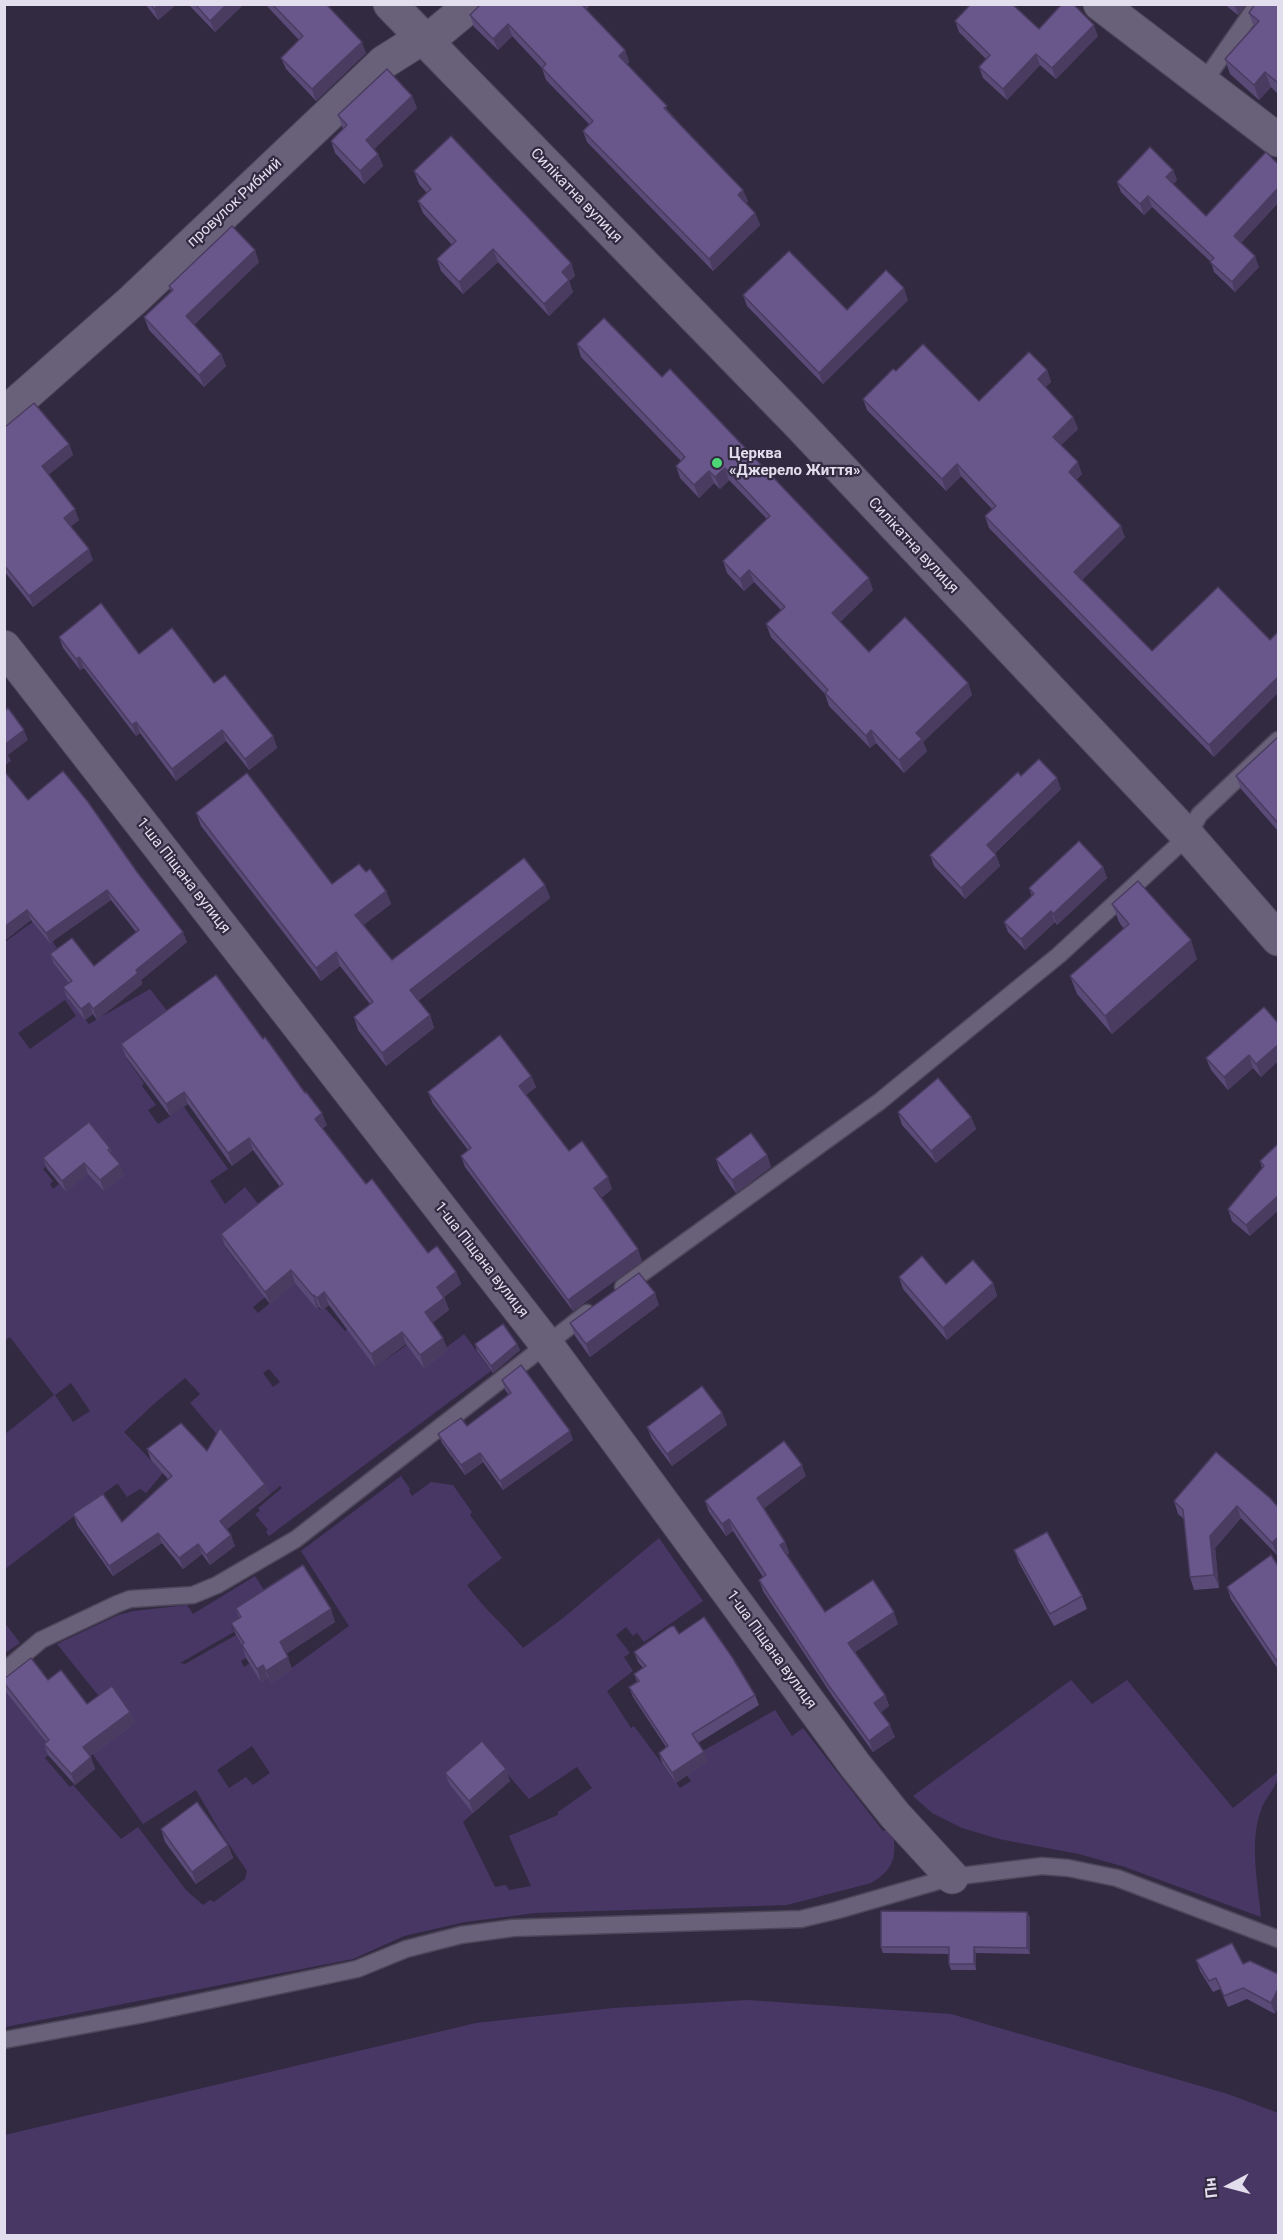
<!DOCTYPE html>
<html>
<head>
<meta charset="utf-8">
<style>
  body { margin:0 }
  #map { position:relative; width:1283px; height:2240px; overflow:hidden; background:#322a41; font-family:Roboto,sans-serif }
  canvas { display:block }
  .frame { position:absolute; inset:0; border:6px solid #e3deed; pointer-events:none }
  .north { position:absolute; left:1199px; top:2156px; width:60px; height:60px; -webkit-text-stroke:4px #322a41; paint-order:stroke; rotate:264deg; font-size:16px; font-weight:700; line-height:24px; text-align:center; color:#e3deed }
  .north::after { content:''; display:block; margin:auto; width:21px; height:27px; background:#e3deed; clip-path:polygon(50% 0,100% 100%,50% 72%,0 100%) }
</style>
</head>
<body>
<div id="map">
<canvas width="1283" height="2240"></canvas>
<div class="frame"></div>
<div class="north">Пн</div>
</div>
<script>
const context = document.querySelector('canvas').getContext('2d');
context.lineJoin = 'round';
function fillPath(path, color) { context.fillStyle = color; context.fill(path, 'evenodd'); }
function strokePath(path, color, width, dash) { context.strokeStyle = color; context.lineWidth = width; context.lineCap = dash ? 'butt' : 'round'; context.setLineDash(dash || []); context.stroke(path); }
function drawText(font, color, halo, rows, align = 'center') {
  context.font = font + ' Roboto,sans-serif'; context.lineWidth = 4.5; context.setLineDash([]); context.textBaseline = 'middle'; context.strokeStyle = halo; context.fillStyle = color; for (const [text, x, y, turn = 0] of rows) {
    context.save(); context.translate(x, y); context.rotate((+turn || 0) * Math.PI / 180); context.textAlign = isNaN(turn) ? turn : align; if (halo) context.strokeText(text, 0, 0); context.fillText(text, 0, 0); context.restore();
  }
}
const green = new Path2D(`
  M34,921l12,11 11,16 -2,1c12,15 17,32 14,51l20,24 61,-35 25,32 -49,37 18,25 -2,3 14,19 -8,5 10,14 26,-17 44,62 -18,12 15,23 20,-17 21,27 -41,33 22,28 32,11 -26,21 5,6 43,-35 16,30 5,2 3,-2 20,23 17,-13 13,49 32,-22 32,8 25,-19 27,37 -222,165 -3,-4 2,-2 -13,-16 5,-3 -2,-3 24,-20 -2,-2 -11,9 -79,-92 10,-9 -15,-16 -30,25 -31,29 39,41 -17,20 -6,-4 -13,8 -9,-13 -3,1 -110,84v-135l49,-39 -44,-58 -6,4 1,-399zM65,1000l11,16 -46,33 -12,-16zM58,1157l65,18 -32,2 -3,-3 -22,18 -7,-8 -6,5 -3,-5 3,-3 -10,-12zM269,1369l11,13 -7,5 -10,-14zM71,1383l19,28 -17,11 -18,-27z
  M401,1476l9,13 -1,2 3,5 19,-14 22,3 19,27 -2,3 32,43 -35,27c16,23 38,41 56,63l40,-30 96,-80 44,63 -59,41 -7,-9 -4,3 -7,-9 -10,8 14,18 -6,4 9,14 -26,20 24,37 3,-2 46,62 11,-7 -9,-12 19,-17 74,-42 17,26 11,-8 80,103 9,-3c5,27 4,40 -21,55l-84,22 -252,8 -70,9 -61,14 -51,23 -348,68 -1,-338 49,62 -8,7 25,29 3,-2 48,54 17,-12 48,63 17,15 7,-5 4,2 31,-23 2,-8 -27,-40 -24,-41 -53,34 -52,-72 15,-47 -49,-61 61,-29 16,-4 53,-6 6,9 62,-38 9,14 -33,35 3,7 -54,31 5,1 51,-29 13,21 -8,5 3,6 6,-4 11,18 7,-3 3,5 78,-57 -48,-75zM252,1746l18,27 -17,12 -7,-8 -17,11 -12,-18zM488,1752l41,47 48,-32 15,21 -34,24v3l-49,21 22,50 -22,4 -3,-5 -11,2 -32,-65 10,-9z
  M5,1623l15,20 -15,10 -1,-30z
  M1071,1680l21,24 35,-24 106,128 45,-36c1,14 -13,25 -17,38 -12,33 -3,73 0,107l-136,-50 -46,-13 -80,-15 -37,-11 -30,-15 -19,-17z
  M747,2000l204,14 277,80 50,19v122h-1273v-100l471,-112 137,-15z`);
const lane = new Path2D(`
  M1203,83l55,-79
  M623,1287l256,-185 180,-147 129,-119 11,-21 79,-75
  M4,1671l37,-31 76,-36 13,-5 63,-4 24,-10 79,-46 291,-226
  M4,2040l135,-25 218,-46 49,-20 55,-14 52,-7 288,-9 37,-9 114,-33 90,-11 26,2 49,10 161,61`);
const street = new Path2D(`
  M390,4l408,419 390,413 90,103
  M1100,4l178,136
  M4,414l129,-114 251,-238 38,-24 15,-5 35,-29
  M4,647l543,698 308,420 40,50 57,62`);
const wall = new Path2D(`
  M145,4h32l-19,16z
  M188,4h56l-29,28z
  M265,4h64l2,6 35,43 -50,48 -30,-32 -5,-11 18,-18z
  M481,4h110l-5,6 39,40 4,12 -2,2 121,137 -2,2 9,10 5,12 -47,46 -126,-129 -4,-11 6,-7 -43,-44 -4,-12 -30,-32 -14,14 -24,-23 -4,-12z
  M1224,4h22l-8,11z
  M1278,4v90l-7,-7 -12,13 -29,-26 -5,-15 29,-32 -5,-14z
  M955,21l84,8 59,7 -42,43 -16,-14 -33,35 -24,-22 -4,-11 7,-8 -27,-27z
  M412,96l5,12 -43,41 4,5 5,12 -19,18 -29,-31 -4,-12 12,-12 -5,-14z
  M1173,170l4,10 -4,4 33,32 72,-13 -37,40 18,24 -24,25 -21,-20 -3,-10 -59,-55 -8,8 -23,-23 -4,-10z
  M414,171l157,92 4,13 -6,5 4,11 -24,24 -51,-54 -35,32 -22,-23 -4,-12 15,-14 -29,-32 -5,-12 9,-8 -8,-9z
  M259,262l-65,63 27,29 5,12 -22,21 -55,-57 -5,-13 27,-26 -2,-5z
  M743,295l104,15 61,-10 -85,84 -76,-78z
  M577,344l85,33 211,213 -33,32 29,30 99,31 4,12 -49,47 4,9 -23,22 -28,-30 -6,5 -41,-42 -4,-12 -54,-57 -5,-13 15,-14 -27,-28 -10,9 -17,-18 -4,-12 44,-42 -38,-39 -9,9 -6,-6 -15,15 -19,-20 -4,-12 5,-5 -100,-104z
  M1047,370l4,12 -6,5 28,30 5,12 -17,16 21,29 -6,6 49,57 -43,43 70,71 66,-64 -4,170 -225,-229 -4,-12 7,-7 -31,-33 -15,15 -79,-81 -4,-11 33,-28 83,30z
  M4,428l65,16 4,11 -25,20 31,45 -8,6 22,34 -60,47 -29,-36z
  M59,637l80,17 75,29 59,53 4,12 -28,22 -23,-29 -50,40 -36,-48 -4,3 -52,-68 -4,2 -17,-22z
  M1278,737v94l-37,-42 -5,-13z
  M1021,776l40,13 -66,64 1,2 4,11 -35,33 -31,-33 -4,-11z
  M28,800l109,72 50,70 -46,38 1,4 -45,36 -4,-6 -8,6 -18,-23 -4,-10 6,-4 -15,-19 -4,-10 44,12 42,-34 -25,-32 -61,43 -19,-23 -27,21z
  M196,813l136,71 34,-12 20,19 5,13 -28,21 29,35 153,-75 5,13 -132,103 12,14 4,13 -48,38 -28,-36 -4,-13 16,-13 -30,-38 -19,15 -120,-155z
  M1103,867l4,11 -50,47 -2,-3 -30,28 -17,-18 -4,-10 28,-26 -3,-8z
  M1112,904l85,55 -85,75 -35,-40 -7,-18 54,-47 -5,-7z
  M1278,1023v38l-17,16 -8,-9 -25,22 -17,-20 -5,-12z
  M121,1044l206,81 -5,4 44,55 62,69 28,19 5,12 -17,13 5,13 -17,13 16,27 -24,18 -18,-24 -31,23 -46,-62 -7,5 -3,-3 -2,2 -22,-26 -25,21 -45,-58 -4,-12 59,-47 -27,-37 -21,16 -44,-62 -18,12 -44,-59z
  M531,1076l5,11 -10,8 43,56 43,38 -11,9 41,63 -69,50 -108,-144 -4,-11 7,-6 -35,-46 -5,-12z
  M898,1112l73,5 5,12 -40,34 -34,-38z
  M1278,1144l-28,92 -18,-15 -4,-12 34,-41 -2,-7z
  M110,1148l2,8 12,19 -20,16 -16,-17 -22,18 -19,-23 -4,-11z
  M767,1155l4,12 -35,26 -16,-22 -4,-12z
  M899,1277l47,7 47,-1 4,13 -50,44 -44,-51z
  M659,1305l-69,52 -15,-21 -5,-13z
  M475,1344h42l3,6 -27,23 -16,-22z
  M502,1380l71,60 -70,50 -20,-28 -18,13 -23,-32 -4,-9 29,-8 42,-31 -4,-5z
  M722,1413l5,12 -55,41 -20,-27 -5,-12z
  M147,1449l60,2 58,33 4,11 -42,34 8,17 -25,19 -8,-11 -19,15 -21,-26 -49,33 -36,-51 -4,-11 49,8 46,-43 -17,-19z
  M806,1476l-42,32 21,34 4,11 -2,2 38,57 73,12 -43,28 30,43 4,11 -8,6 14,25 -22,15 -40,-55 -70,-106 -4,-11 4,-3 -30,-46 -7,5 -17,-24 -4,-11z
  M1174,1501l104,6 -1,48 -36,-37 -26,30 4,40 -25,2 -4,-13 -6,-58 -6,-5z
  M1014,1550l68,46 5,13 -33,17 -35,-63z
  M1278,1566v103l-47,-70 -4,-12z
  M236,1608l99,14 -49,32 6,15 -21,14 -3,-5 -7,4 -15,-24 -4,-13 -6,-10 -5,-12 8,-5z
  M679,1634l76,61 4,10 -61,38 9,19 -31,21 -14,-20 -3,-10 7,-6 -33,-50 -4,-10 8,-5 -3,-8 9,-6 -5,-6 -4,-10z
  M4,1679l44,1 39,24 43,8 5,11 -45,33 5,13 -20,16 -27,-30 -4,-11 2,-2 -40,-50 -2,-5z
  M445,1773l65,8 -37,32 -23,-28z
  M161,1829l67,16 5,13 -37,26 -31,-42z
  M1027,1912l3,6v36l-54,-1v17h-25l-2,-6v-10l-66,-1 -2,-6z
  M1196,1960l47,4 35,10 -3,40 -28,-15 -19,8 -8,-18 -7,3 -13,-21z`);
const shadedWall = new Path2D(`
  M159,4h18l-19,16 -4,-11z
  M227,4h17l-29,28 -5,-11z
  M579,4h12l-9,9z
  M1234,4h12l-8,11z
  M508,24l4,12 -14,14 -5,-11z
  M1094,25l4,11 -42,43 -4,-11z
  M362,42l4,11 -50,48 -4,-12z
  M625,50l4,12 -6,6 -4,-12z
  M1036,54l4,11 -33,35 -4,-11z
  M1265,72l6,15 -12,13 -5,-15z
  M412,96l5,12 -47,45 -4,-13z
  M378,154l5,12 -19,18 -4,-13z
  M1173,170l4,10 -7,8 -4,-11z
  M1278,188v15l-40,43 -4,-10z
  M743,190l5,11 -6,6 -4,-12z
  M1148,196l4,11 -8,8 -4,-11z
  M755,213l5,12 -47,46 -4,-12z
  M493,249l5,13 -35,32 -4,-12z
  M255,250l4,12 -69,67 -4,-13z
  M1255,256l4,11 -24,25 -3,-10z
  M571,263l4,13 -6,5 4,11 -24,24 -5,-12 18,-32z
  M904,288l4,12 -85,84 -4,-11z
  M221,354l5,12 -22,21 -5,-12z
  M1047,370l4,12 -9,9 -4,-12z
  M1073,417l5,12 -21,20 -4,-12z
  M69,444l4,11 -27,22 -4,-11z
  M1078,462l4,12 -9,9 -4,-11z
  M957,464l4,12 -15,15 -4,-12z
  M725,468l4,12 -9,9 -5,-12z
  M709,471l5,12 -15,15 -5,-13z
  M75,509l4,11 -11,9 -4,-11z
  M1121,526l4,11 -47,47 -4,-12z
  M89,549l4,11 -60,47 -4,-11z
  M749,570l5,12 -10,9 -4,-12z
  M869,578l4,12 -37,35 -4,-12z
  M79,657l5,11 -4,2 -4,-11z
  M1278,677v16l-64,64 -5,-12z
  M968,683l4,12 -49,47 4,9 -23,22 -5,-13 17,-27z
  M136,722l4,11 -4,3 -4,-11z
  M24,730l4,10 -20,15 3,6 -7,5v-21z
  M222,730l4,11 -50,40 -4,-12z
  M871,730l5,13 -6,5 -4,-12z
  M273,736l4,12 -28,22 -4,-11z
  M1057,778l4,11 -70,67 -4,-11z
  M996,855l4,11 -35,33 -4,-11z
  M1103,867l4,11 -50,47 -4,-11z
  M545,885l5,13 -135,105 -5,-13z
  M107,890l4,10 -61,43 -4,-10z
  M386,891l5,13 -31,24 -5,-13z
  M27,910l4,10 -27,21v-14z
  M1051,911l4,11 -30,28 -4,-11z
  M183,932l4,10 -46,38 1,4 -45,36 -4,-11 43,-39z
  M1191,940l6,19 -85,75 -7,-18z
  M336,952l4,14 -19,15 -5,-13z
  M89,1003l4,11 -8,6 -4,-11z
  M430,1015l4,13 -48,38 -4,-13z
  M1278,1045v16l-17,16 -5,-13z
  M1249,1055l4,13 -25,22 -4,-13z
  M531,1076l5,11 -13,10 -4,-11z
  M184,1092l4,12 -18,12 -4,-12z
  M322,1113l5,12 -8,6 -4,-12z
  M971,1117l5,12 -40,34 -5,-12z
  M249,1138l4,12 -21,16 -4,-13z
  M767,1155l4,12 -35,26 -4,-13z
  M84,1163l4,11 -22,18 -4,-11z
  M120,1164l4,11 -20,16 -4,-11z
  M608,1177l4,12 -14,11 -4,-12z
  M1278,1196v15l-28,25 -4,-11z
  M638,1249l4,12 -69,50 -5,-11z
  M291,1270l4,13 -25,21 -5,-12z
  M456,1272l5,12 -20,15 -4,-12z
  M993,1283l4,13 -50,44 -4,-12z
  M324,1292l5,13 -7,5 -5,-12z
  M655,1293l4,12 -69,52 -4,-13z
  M314,1295l5,12 -2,2 -4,-13z
  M444,1298l5,12 -20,15 -4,-13z
  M402,1332l4,12 -31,23 -4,-13z
  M443,1338l5,12 -24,18 -4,-13z
  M517,1344l3,6 -27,23 -2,-7z
  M722,1413l5,12 -55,41 -5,-12z
  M570,1431l3,9 -70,50 -3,-9z
  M480,1453l3,9 -18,13 -4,-10z
  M802,1465l4,11 -44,34 -5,-12z
  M265,1484l4,11 -45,37 -4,-11z
  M1237,1506l4,12 -26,30 4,40 -5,-13 -4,-39z
  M729,1519l4,12 -7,5 -4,-12z
  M158,1533l4,10 -49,33 -4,-10z
  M231,1535l4,11 -25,19 -4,-10z
  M1278,1537v17l-1,1 -5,-12z
  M785,1542l4,11 -5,3 -4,-11z
  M198,1544l4,10 -19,15 -4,-11z
  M331,1609l4,13 -51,33 -4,-13z
  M894,1612l4,12 -46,30 -4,-11z
  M288,1657l4,12 -21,14 -5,-12z
  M1278,1658v9l-2,-7z
  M263,1665l5,13 -7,4 -4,-13z
  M885,1695l4,11 -10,8 -5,-11z
  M130,1712l5,11 -48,35 -4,-11z
  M890,1725l5,12 -22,15 -4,-11z
  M704,1752l3,10 -31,21 -4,-10z
  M91,1757l4,12 -20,16 -4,-11z
  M506,1769l4,12 -37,32 -4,-12z
  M228,1845l5,13 -37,26 -4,-12z
  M1027,1912l3,6v36l-3,-6z
  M974,1947l2,6v17l-2,-6z
  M1278,1989v19l-3,6 -4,-11z`);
const building = new Path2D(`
  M151,4h8l-5,5z
  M195,4h32l-17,17z
  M272,4h54l36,38 -50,47 -31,-31 22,-22z
  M481,4h100l44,46 -6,6 48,50 -3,2 79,82 -5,5 17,18 -46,46 -126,-128 10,-10 -51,-53 4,-4 -38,-40 -15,15 -23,-24z
  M971,4h41l27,25 23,-25h11l21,21 -42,43 -16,-14 -33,35 -24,-22 11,-12 -35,-34z
  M1255,4h23v77l-1,1 -12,-10 -11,13 -29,-26 34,-38 -10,-8z
  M387,69l25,27 -46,44 12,14 -18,17 -29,-30 16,-16 -9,-10z
  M451,136l120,127 -9,9 7,8 -25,24 -51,-55 -34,33 -22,-23 19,-18 -38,-40 13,-12 -17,-18z
  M1150,147l23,23 -7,7 40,39 60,-64 12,12v24l-44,48 21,20 -23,26 -22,-20 4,-4 -66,-62 -8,8 -23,-22z
  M232,226l23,24 -69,66 35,38 -22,21 -55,-58 29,-27 -4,-4z
  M789,251l58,59 39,-40 18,18 -85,85 -76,-78z
  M604,318l58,59 8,-8 199,209 -37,35 37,39 36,-35 63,66 -52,50 6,6 -23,21 -28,-30 -5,6 -41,-43 3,-3 -62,-66 19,-17 -36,-37 -9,9 -17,-18 47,-45 -45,-48 -10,9 -6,-6 -15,14 -18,-19 9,-9 -108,-113z
  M923,344l56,57 50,-49 18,18 -9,9 35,38 -20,20 25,25 -9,10 52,54 -47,46 78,79 66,-64 52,53 8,-8v45l-69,68 -224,-229 11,-10 -39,-42 -15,15 -79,-80 30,-30 3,2z
  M34,403l35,41 -27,22 33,43 -11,9 25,31 -60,47 -25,-31v-137z
  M101,603l38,51 33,-26 42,55 11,-8 48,61 -28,23 -23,-29 -50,39 -36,-47 -4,3 -53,-68 -3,2 -17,-22z
  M8,708l16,22 -20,15v-36l2,1z
  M1278,737v86l-42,-47z
  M1039,759l18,19 -70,67 9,10 -35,33 -31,-33 88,-83 3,4z
  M4,771l24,29 35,-29 25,31 49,70 46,60 -47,38 2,3 -45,36 -4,-6 -8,6 -18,-22 9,-6 -22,-27 22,-16 22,28 45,-36 -32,-40 -61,43 -19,-23 -23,17z
  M247,773l85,111 27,-20 7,8 4,-3 16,22 -31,24 37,45 132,-102 21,27 -135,105 20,25 -48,38 -28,-36 19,-15 -37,-50 -20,16 -120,-155z
  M1079,841l24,26 -50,47 -2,-3 -30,28 -17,-17 30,-28 -5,-6z
  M1138,881l53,59 -86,76 -35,-40 59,-52 -17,-20z
  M216,975l47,64 2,-2 40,56 1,-1 16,21 -7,6 51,65 6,-5 56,74 9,-7 19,26 -19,15 7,11 -19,14 18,26 -23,17 -18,-23 -31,22 -47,-62 -7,6 -3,-3 -1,1 -22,-26 -26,22 -44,-58 62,-50 -34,-46 -21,15 -44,-61 -18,12 -45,-60z
  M1264,1007l14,16v22l-22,19 -7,-9 -25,22 -18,-19z
  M500,1035l31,41 -12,10 50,65 13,-10 26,36 -14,11 44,61 -70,51 -107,-144 10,-8 -43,-56z
  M938,1078l33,39 -40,34 -33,-39z
  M89,1122l21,26 -2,2 12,14 -20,16 -16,-17 -22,18 -19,-23z
  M751,1133l16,22 -35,25 -16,-21z
  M1278,1144v52l-32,29 -18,-16 36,-43 -4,-5z
  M922,1256l24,28 27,-24 20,23 -50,45 -44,-51z
  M639,1273l16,20 -69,51 -16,-21z
  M503,1324l14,20 -26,22 -16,-22z
  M521,1365l49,66 -70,50 -20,-28 -19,12 -23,-31 23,-16 6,8 44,-33 -9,-13z
  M702,1386l20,27 -55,41 -20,-27z
  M181,1423l26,28 13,-23 45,56 -45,37 11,14 -25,20 -8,-11 -19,14 -21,-25 -49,33 -36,-52 30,-20 19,28 50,-46 -25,-27z
  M784,1441l18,24 -45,33 28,44 -5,3 45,67 48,-32 21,32 -46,31 37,52 -11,8 16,22 -21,16 -40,-55 -70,-106 7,-5 -37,-56 -7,5 -17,-23z
  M1216,1452l54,46 8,9v30l-6,6 -35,-37 -27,30 4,39 -24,2 -7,-67 -9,-9z
  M1047,1532l35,64 -32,18 -36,-64z
  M1271,1555l7,11v92l-2,2 -49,-73z
  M303,1565l28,44 -51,33 8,15 -22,14 -3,-6 -6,4 -15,-24 2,-2 -13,-20 10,-6 -5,-9z
  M704,1617l28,40 23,38 -63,39 12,18 -32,21 -13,-20 9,-7 -39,-59 10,-6 -5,-7 12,-8 -12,-14 36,-25 4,-1 5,8z
  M31,1658l17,22 13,-10 26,34 25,-18 18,26 -47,35 8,10 -20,17 -27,-30 5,-4 -45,-57v-4z
  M482,1741l24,28 -37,32 -24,-28z
  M197,1802l31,43 -36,27 -31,-43z
  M881,1911l146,1v36l-53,-1v17h-25v-17h-68z
  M1232,1943l11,21 7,-3 28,13v15l-7,14 -28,-15 -19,8 -8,-18 -7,3 -13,-21z`);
const markers = [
  [717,463,6,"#4dd676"]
];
const streetNames = [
  ["Силікатна вулиця",576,196,46],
  ["провулок Рибний",235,203,-43],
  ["Силікатна вулиця",913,546,47],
  ["1-ша Піщана вулиця",183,876,52],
  ["1-ша Піщана вулиця",481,1260,52],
  ["1-ша Піщана вулиця",771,1650,54]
];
const poiNames = [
  ["Церква",729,454],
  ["«Джерело Життя»",729,471]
];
fillPath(green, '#483765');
strokePath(lane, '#4e475a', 19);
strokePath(street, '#4e475a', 35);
strokePath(lane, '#69607a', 16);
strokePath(street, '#69607a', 33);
fillPath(wall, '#5a4a78');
fillPath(shadedWall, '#4a3c61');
fillPath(building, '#69568b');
strokePath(building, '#4a3c61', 1.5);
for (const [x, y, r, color] of markers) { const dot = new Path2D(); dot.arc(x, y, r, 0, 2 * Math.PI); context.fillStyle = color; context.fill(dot); strokePath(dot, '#322a41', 2); }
drawText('15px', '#e3deed', '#322a41', streetNames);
drawText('bold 15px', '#e3deed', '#322a41', poiNames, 'left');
</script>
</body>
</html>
